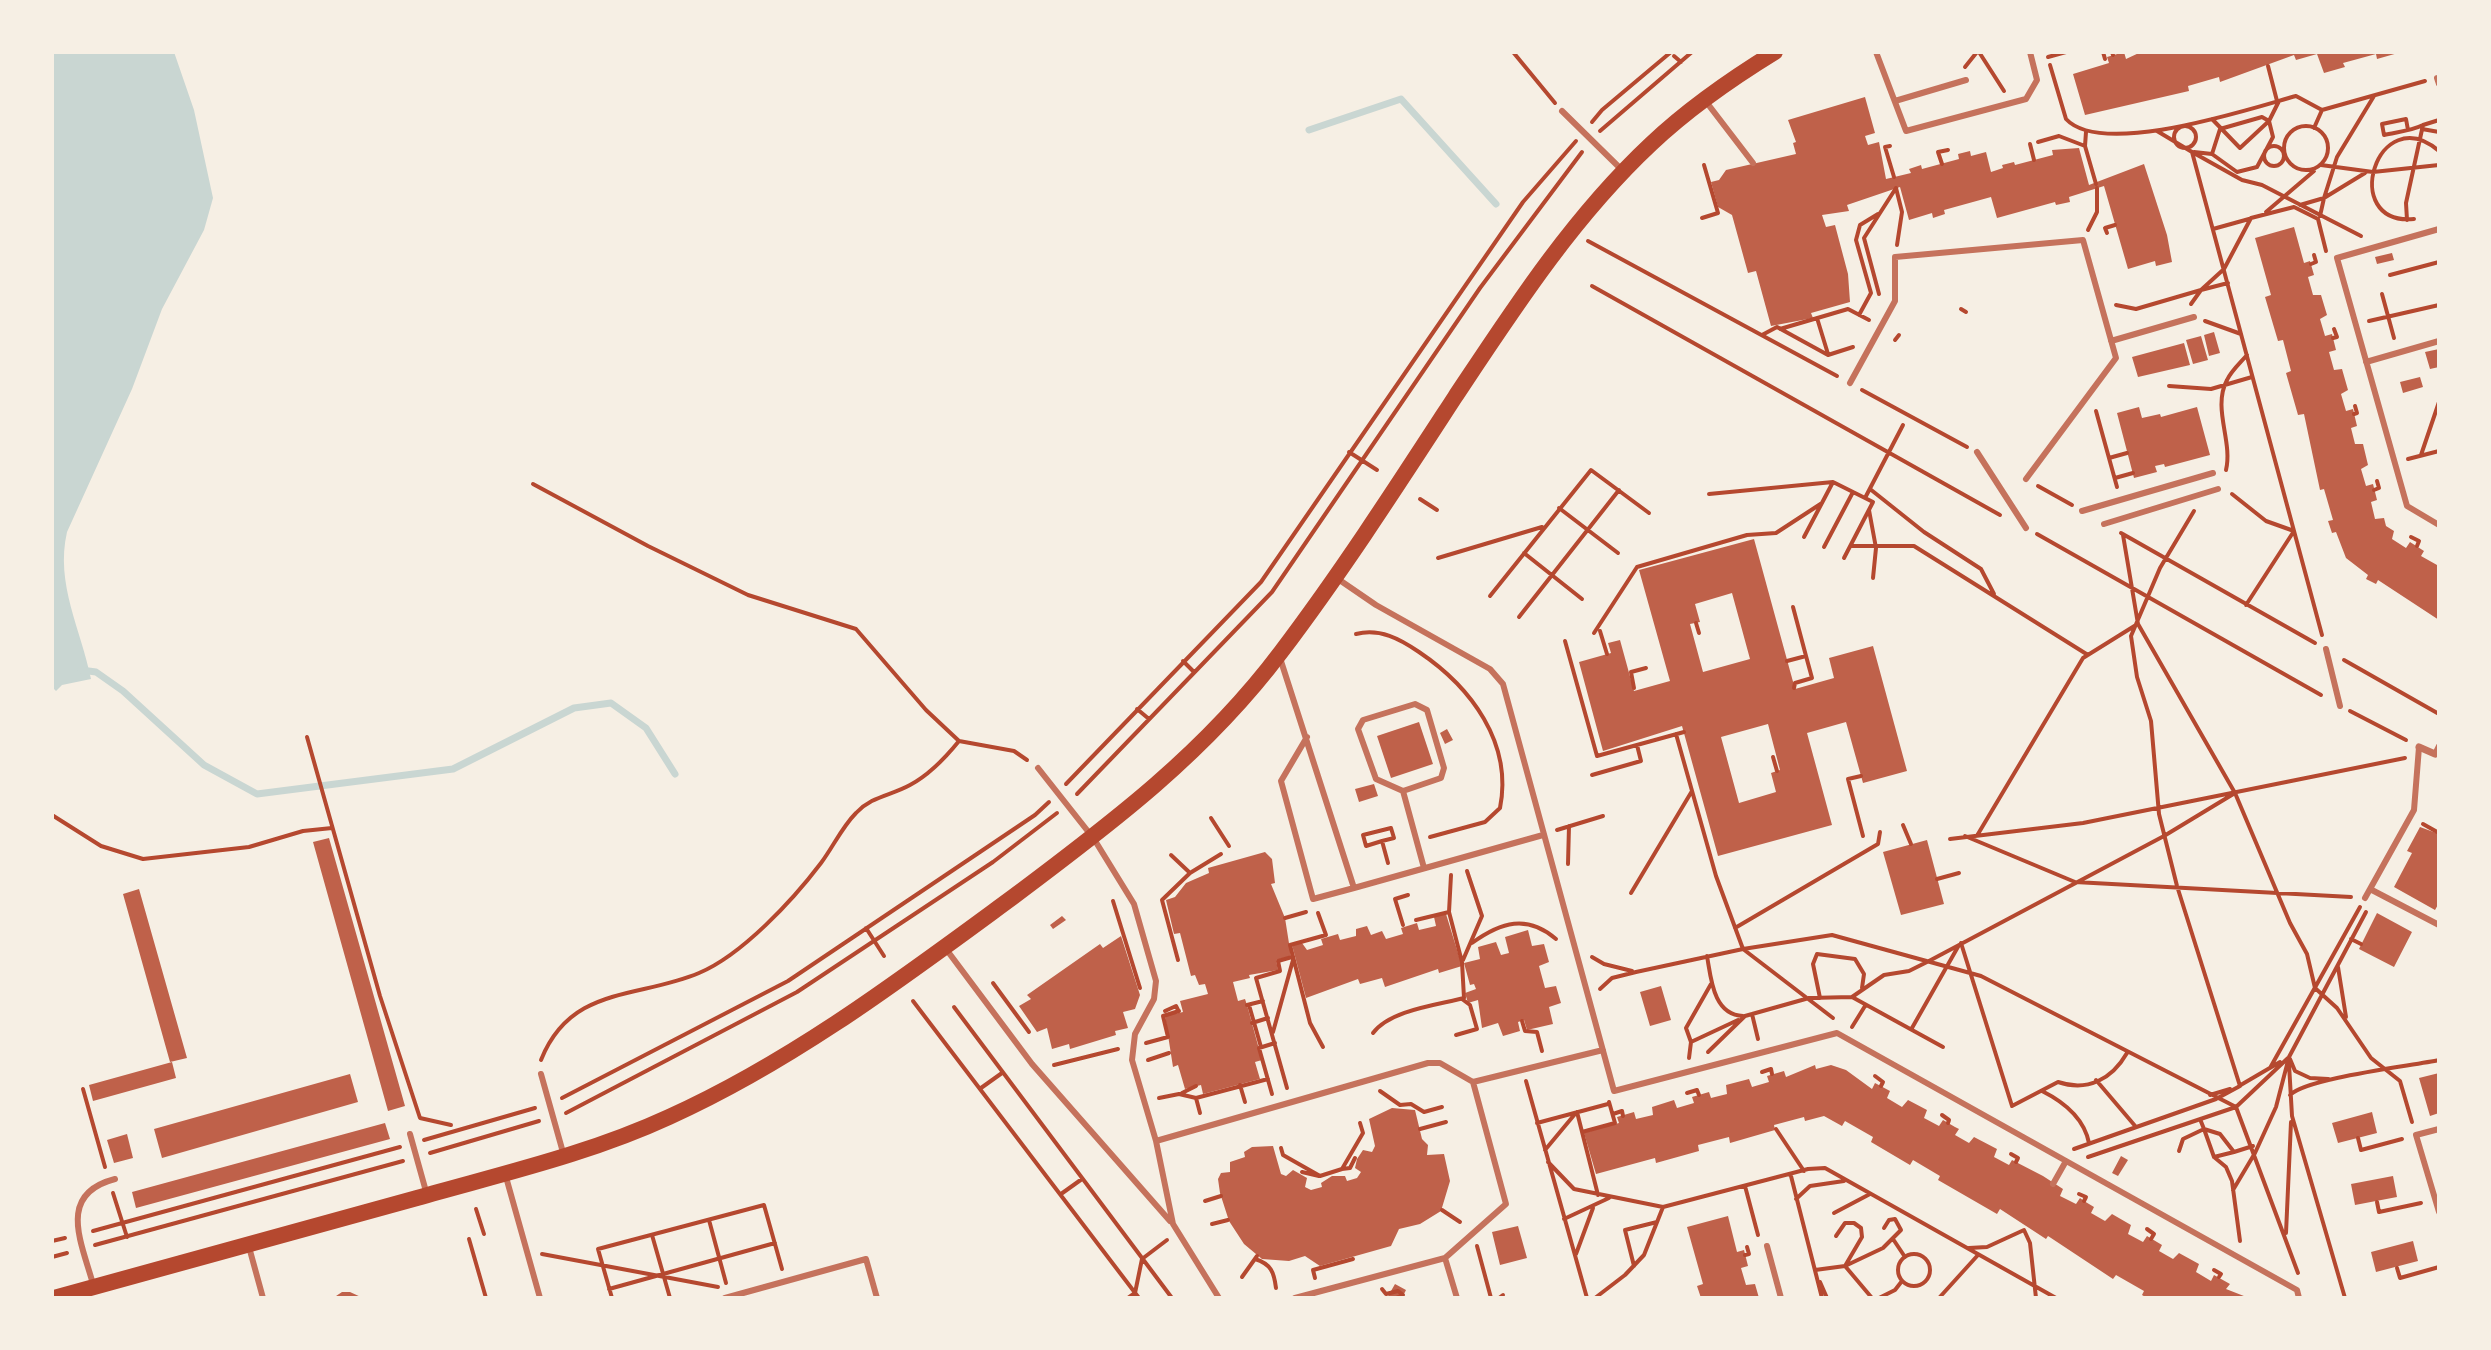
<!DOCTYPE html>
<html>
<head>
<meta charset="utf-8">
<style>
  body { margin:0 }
  #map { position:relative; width:2491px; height:1350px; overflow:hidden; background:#f6efe4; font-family:Manrope,sans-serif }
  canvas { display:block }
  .frame { position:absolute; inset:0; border:54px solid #f6efe4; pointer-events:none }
</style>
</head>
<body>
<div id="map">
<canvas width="2491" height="1350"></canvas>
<div class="frame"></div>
</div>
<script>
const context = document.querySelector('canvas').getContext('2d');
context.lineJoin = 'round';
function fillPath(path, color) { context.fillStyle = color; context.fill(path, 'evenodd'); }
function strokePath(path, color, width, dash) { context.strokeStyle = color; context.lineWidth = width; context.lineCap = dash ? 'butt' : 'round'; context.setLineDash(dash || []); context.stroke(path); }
const water = new Path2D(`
  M52,52h122l20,58 19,88 -9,32 -42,79 -30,80 -65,143c-12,52 14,97 24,147l-29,6 -6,6 -4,-4z`);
const stream = new Path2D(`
  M1309,130l92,-31 95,105
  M81,670l15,2 27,19 81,74 53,29 196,-25 121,-61 37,-5 35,25 29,46`);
const building = new Path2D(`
  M2124,52l2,7 15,-7 257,1 -21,6 -1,-5 -33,9 2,4 -21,6 -7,-19 -21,6 -2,-5 -74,27 -1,-5 -31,9 1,5 -104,24 -12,-41 36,-11 -2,-6z
  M1865,97l10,36 -10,3 3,9 11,-3 7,37 25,-6 -2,-4 12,-4 1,4 37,-10 -1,-5 12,-3 1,5 15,-4 5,20 12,-4 -1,-3 12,-3 1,3 38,-10 -1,-5 27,-2 10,37 55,-21 23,71 5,27 -16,4 -1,-5 -27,8 -24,-83 -35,11 1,5 -14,3 -1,-3 -58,16 -6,-21 -47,13 1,4 -12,4 -1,-5 -23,7 -9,-33 -53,18 2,6 -27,4 4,12 9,-2 13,49 2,28 -39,11 2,5 -42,8 -15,-55 -8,2 -16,-58 -14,-8 -7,-25 8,-2 7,-10 70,-16 -3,-11 3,-1 -8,-22z
  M2294,227l10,36 6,-2 4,14 -6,2 5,18h8l6,20 -7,4 5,17 7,-2 4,16 -7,2 5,18 8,-1 6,21 -7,4 5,17 7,-2 4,17 -6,2 4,16h8l5,21 -7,4 5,17 7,-2 4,16 -6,2 4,17 9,-1 2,8 8,5 -2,8 14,9 4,-6 14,9 -3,5 16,9 2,-5v60l-61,-40 -2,4 -10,-5 2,-4 -22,-17 -10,-26 -4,1 -4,-12 5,-1 -9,-31 -4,1 -16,-76 -6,1 -12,-42 5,-2 -8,-31 -5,1 -13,-44 6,-2 -16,-57z
  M2392,253l2,7 -17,4 -2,-7z
  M2214,332l6,21 -11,3 -5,-21z
  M2201,336l7,24 -15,4 -7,-24z
  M2184,343l6,22 -52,12 -6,-20z
  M2439,349v18l-9,2 -5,-17z
  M2420,377l3,10 -20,6 -3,-11z
  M2139,407l3,11 18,-4 1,3 36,-10 13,48 -45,12 -1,-3 -9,2 2,6 -23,6 -17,-65z
  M1754,539l41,150 39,-11 -5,-20 44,-12 34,125 -44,12 -17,-61 -39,11 25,92 -114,31 -36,-130 -79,25 -24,-89 32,-9 -3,-10 12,-3 14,51 36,-10 -31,-111zM1732,593l18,66 -47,13 -13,-48 10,-2 -5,-18zM1768,724l12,46 -9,3 5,19 -37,11 -18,-66z
  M1419,722l14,42 -42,14 -14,-42z
  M1447,729l6,11 -8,4 -5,-11z
  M1374,784l4,12 -19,6 -4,-13z
  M2420,827l19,7v69l-4,7 -41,-23 18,-34 -5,-2z
  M329,838l76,268 -17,5 -75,-269z
  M1927,840l17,64 -43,11 -18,-63z
  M1265,852l7,7 3,24 -4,1 14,34 6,38 -15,4 2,10 -29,5 1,3 -17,4 5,19 7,-2 2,6 15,55 -7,2 5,17 -57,15 -2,-9 -16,4 -7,-24 -5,2 -8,-51 18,-4 -3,-11 28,-7 -3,-10 -6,1 -4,-10 -4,1 -11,-43 -6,1 -8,-34 9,-3 11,-14 23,-10 -1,-5z
  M139,889l48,169 -17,4 -47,-168z
  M2377,913l35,19 -18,35 -35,-18z
  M1446,914l16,52 -23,7 -1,-4 -53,18 -3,-9 -22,6 -2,-5 -52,19 -14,-53 10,-2 5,7 16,-5 -2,-6 17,-5 2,6 16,-4v-7l11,-3 4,9 11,-4 4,8 17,-5 -2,-6 16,-5 2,7 17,-4 -2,-9z
  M1062,916l4,4 -13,9 -3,-4z
  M1528,930l4,16 12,-2 5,18 -10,4 6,22 11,-2 5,17 -12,4 4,17 -26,6 -3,-10 -6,2 2,9 -17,5 -5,-13 -16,5 -4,-28 -10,3 -3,-10 11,-4 -2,-5 -4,1 -6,-22 16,-4 -2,-12 18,-5 5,13 8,-2 -4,-16z
  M1121,936l19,59 -5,14 -12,3 5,16 -13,3 1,4 -46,14 -1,-5 -17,5 -5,-21 -10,4 -18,-26 12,-7 -4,-4 73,-51 3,4z
  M1661,986l10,34 -21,6 -10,-34z
  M172,1062l4,16 -83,23 -4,-16z
  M1815,1065l1,4 15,-4 15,5 26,19 3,-6 15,8 -3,7 15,9 6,-7 19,10 -3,8 15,8 4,-6 12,7 4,2 -4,6 14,8 5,-6 23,12 -3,8 15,8 3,-5 31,16 20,13 -3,7 16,8 4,-6 4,3 10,6 -3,6 14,8 7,-7 19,11 -3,9 15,8 4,-6 15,9 -3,6 14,8 6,-6 20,11 -3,8 15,9 3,-6 16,9 -4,5 23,9h-102l-5,-3 2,-4 -28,-16 -3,4 -65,-43 -2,3 -46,-30 -3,5 -59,-34 2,-4 -27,-16 -3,5 -39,-23 2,-5 -28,-16 -3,5 -18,-10 -19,5 -1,-4 -30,8 1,5 -45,13 -1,-6 -31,8 1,6 -43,12 -1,-5 -59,16 -12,-41 35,-10 -2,-6 17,-5 2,7 17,-4 -1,-8 22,-7 3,8 17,-5 -2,-6 17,-5 2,6 16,-4 -1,-9 23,-6 3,8 17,-5 -2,-6 17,-5 2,6z
  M2439,1073v40l-9,3 -11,-38z
  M350,1074l8,28 -196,56 -8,-29z
  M1392,1108l23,2 7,29 6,6 -1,10 17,-1 6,27 -9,30 -21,13 -21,5 -8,17 -71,20 -15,-10 -16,5 -27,-2 -18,-15 -15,-23 -9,-28 -2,-14 3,-6 9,-1v-10l15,-5 -1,-5 8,-5 21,-1 8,28 5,2 7,-6 14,8 -2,9 6,3 11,-3 -1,-4 11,-7h13l2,5 10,-3 4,-6 -6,-4 2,-9 6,-9 9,2 3,-6 -6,-27z
  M2372,1112l5,21 -39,10 -6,-20z
  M385,1123l5,16 -254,69 -4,-16z
  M127,1134l6,24 -19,5 -7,-23z
  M2121,1156l7,4 -10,16 -6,-3z
  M2393,1176l4,21 -42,8 -4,-21z
  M1728,1216l9,36 7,-2 4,16 -7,2 5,17 9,-1 4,14h-58l-4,-12 6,-2 -16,-57z
  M1518,1226l9,32 -27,7 -8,-33z
  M2413,1241l5,20 -42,11 -5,-20z
  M1395,1284l11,6 -4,8h-15z
  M342,1292h8l13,6h-30z`);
const path = new Path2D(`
  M1513,52l42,51
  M1979,52l25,39
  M2103,52l2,7
  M2112,52l1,3
  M1674,56l7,6
  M2048,57l18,-5
  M2050,65l16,54c36,39 183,-10 230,-23l26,14 103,-29
  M2268,66l9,35
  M1965,67l12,-15
  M2212,119l28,29 29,-27
  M2269,121l-7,-4 -42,12 -8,25 25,18 20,-5 16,-30 -4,-16 10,-20
  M1592,122l10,-12 69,-58
  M2174 137a11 11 0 1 1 22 0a11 11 0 1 1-22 0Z
  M2284 148a22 22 0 1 1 44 0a22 22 0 1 1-44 0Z
  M2314,128l8,-18
  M2422,129l17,3
  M2408,130l-2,-11 -24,5 2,11c13,-3 27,-4 39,-10
  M1600,131l92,-79
  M2157,131l35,21 130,483
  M2086,132l-1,14 11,38
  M2038,142l21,-6 26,10
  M2030,144l4,16
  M2264 156a10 10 0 1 1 20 0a10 10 0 1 1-20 0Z
  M1890,146l-5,1 9,30
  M2192,152l50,28 20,5 99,51
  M2194,152l18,2
  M1942,164l-4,-12 10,-2
  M2321,165l52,7 66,-7
  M1896,188l6,24 -5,33
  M2300,205l24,-7 13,-41 37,-61
  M2266,212l48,-41
  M2320,216l4,-18 41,-25
  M1702,218l16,-5 -14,-48
  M2414,219c-76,7 -37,-121 25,-68
  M2407,220l-1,-17 17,-78 16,-5
  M2213,229l36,-10
  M2088,230l9,-18v-24
  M2107,233l-2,-5 10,-3
  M1588,241l249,135
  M2311,264l5,-2 -2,-7
  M2390,275l49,-13
  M1592,286l408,229
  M1879,294l-15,-56 32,-50
  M2382,294l12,44
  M2191,304l10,-14 27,-7
  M2116,305l20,4 65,-19 23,-21 27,-51 43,-11 24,12 8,32
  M1961,309l5,3
  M1859,315l12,-22 -15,-53 4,-15 18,-11
  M1817,318l11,36
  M2205,321l36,13
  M2369,321l70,-16
  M1780,329l68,-20 21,11
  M1762,335l15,-8 51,28 25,-8
  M2333,338l4,-1 -3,-8
  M1895,340l4,-5
  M2169,386l42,3 41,-12
  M1862,390l105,57
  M2096,411l21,76
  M2354,414l3,-1 -2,-7
  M1349,452l28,18
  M2421,455l18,-53
  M2109,458l18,-5
  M2408,459l31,-8
  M2226,470c7,-29 -14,-62 1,-90 4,-9 13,-17 20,-25
  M2115,478l18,-5
  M533,484l115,62 100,49 108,34 70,81 33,31 55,10 13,9
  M2038,486l34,19
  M1870,489l54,43 57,37 13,25
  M2374,490l5,-2 -2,-7
  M1709,494l124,-12 40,20 -29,56
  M2232,494l34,27 28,10 -48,74
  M1865,498l38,-73
  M1420,499l17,11
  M1559,508l59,45
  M1869,510l7,38 -3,30
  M2121,533l194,110
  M2037,534l284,161
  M2123,535l15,89 97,169 55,130 17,31 8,34 22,20 34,50 29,23 12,41
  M1804,537l29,-55
  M2411,537l8,4 -2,5
  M1851,546h63l174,109
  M1824,547l29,-55
  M1524,553l58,46
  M1438,558l104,-31
  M1490,596l101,-126 58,43
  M1519,617l100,-127
  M1696,623l3,10
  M1600,631l7,23
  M1594,633l43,-66 110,-32 29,-2 46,-30
  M1356,634c24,-6 44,5 63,18 52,35 94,91 81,156l-15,14 -55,15
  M1565,641l32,115 87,-24
  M2344,660l95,54
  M1183,661l11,11
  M1787,661l19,-5 -13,-49
  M1634,688l-3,-16 15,-4
  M1794,688l1,-5 17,-5 -6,-22
  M1137,709l12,10
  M2350,711l56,29
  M1676,734l40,142 27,73 90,69
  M307,737l73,259 40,122 31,7
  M1773,757l4,14
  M1592,775l49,-14 -4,-16
  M1861,776l-13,3 15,57
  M1066,784l195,-202 262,-380 53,-61
  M1077,794l195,-202 208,-304 102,-136
  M52,815l49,31 42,13 106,-12 54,-16 29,-3
  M1211,818l18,28
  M2423,824l16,9
  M1903,825l8,19
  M1557,830l46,-14
  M1978,834l105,-176 53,-33
  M1965,836l110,46 276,15
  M1950,839l133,-16 322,-65
  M1382,841l-16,5 -3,-11 28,-7 3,10 -12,3 6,22
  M1171,855l18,17
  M1568,864l1,-38
  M1937,879l22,-6
  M1631,893l61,-102
  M1113,901l27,87
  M1318,913l8,22 -36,10 20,78 13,24
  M1285,918l21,-6
  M1416,920l33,-8
  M1403,925l-8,-26 13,-4
  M866,928l18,28
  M1735,928l143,-84 2,-12
  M2351,939l10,5
  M1472,943c29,-21 55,-29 84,-4
  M1961,943l51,163
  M1707,956c4,22 6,59 36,60
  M1592,957l12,7 28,7
  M1178,960l-16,-60 28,-27 31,-19
  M1463,960l19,-44 -15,-45
  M2338,967l8,50
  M993,983l36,49
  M1600,989l12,-11 24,-6 107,-23 89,-14 149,41 255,131 62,166
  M1852,997l91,50
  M1820,998l-7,-34 4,-10 38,5 9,15 -2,14
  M913,1001l226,297
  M1247,1005l16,-4
  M1249,1005l12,42
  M954,1007l218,291
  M1165,1011l11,-5 2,4
  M1752,1014l6,25
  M1522,1021l3,10 12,1 5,19
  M1252,1023l16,-5
  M1852,1027l13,-21
  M1912,1028l47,-83
  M1273,1032l20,-72
  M1373,1033c17,-23 64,-28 91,-35l-2,-36 -13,-50 2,-37
  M1456,1035l21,-6 -7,-24 -8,-6
  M1691,1042l-5,-14 25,-44
  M1146,1043l22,-6 -5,-21 16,-5
  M1708,1052l37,-36 64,-18 43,-1 32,-22 25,-4 20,-10 235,-125 71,-43
  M1689,1058l2,-16 47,-22
  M2290,1059l5,12 15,7 18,1
  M541,1060c30,-75 97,-61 158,-87 43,-18 94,-73 122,-110 12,-16 21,-36 35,-50 16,-17 34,-17 54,-28 19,-10 36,-28 49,-44
  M1148,1060l21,-7
  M2289,1064l3,52 53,182
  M1054,1065l64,-16
  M2270,1068l90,-161
  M1762,1072l9,-3 1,5
  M1875,1076l8,6 -2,4
  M2096,1080l40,47
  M1526,1081l61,217
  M1240,1085l5,17
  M2239,1086l41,-24
  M981,1088l21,-15
  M1287,1088l-31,-110 24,-7 -2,-10 14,-4
  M83,1089l22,78
  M1380,1091l20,14 11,-1 13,8 18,-5
  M2042,1091c22,11 42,27 47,52
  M1182,1093l14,-7
  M1687,1093l10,-3 2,5
  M1272,1094l-13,-46 16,-5
  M2210,1095l20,-6
  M2290,1095c16,-17 121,-29 149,-35
  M562,1098l226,-117 247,-166 14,-13
  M1159,1098l20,-4 17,4 4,15
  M1196,1098l72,-19
  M2012,1106l46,-24c30,10 54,-3 69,-29
  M1577,1112l21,83
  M566,1113l231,-121 196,-130 64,-49
  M1613,1114l9,-3 1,5
  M1942,1115l7,5 -1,3
  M2200,1119l4,10 16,5 14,18 19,-6
  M1537,1123l71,-19
  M1420,1129l26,-7
  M1776,1129l28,42
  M1582,1132l33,-9 -6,-21
  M2358,1138l3,12 41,-11
  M424,1140l111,-32
  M1281,1148l2,7 37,21 22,-7 21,-36 -3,-10
  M2074,1149l142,-50 24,-13 -63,-200 -18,-72 -8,-93 -14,-44 -6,-41 29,-68 34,-57
  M1545,1150l30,-36
  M2179,1151l4,-12 21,-10 10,28 12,10 6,14 8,60
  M430,1153l109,-32
  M2011,1154l7,4 -2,4
  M2088,1157l148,-50 52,-49
  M2214,1157l20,-5
  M1548,1162l26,27 89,18 145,-38 17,-1 231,130
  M1342,1169l8,-1 5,-10
  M1302,1172l17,4
  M1791,1176l31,122
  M1745,1186l13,49
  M2233,1190l22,-37 21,-46 13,-50 77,-145
  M113,1193l14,44
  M1061,1194l21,-15
  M2079,1194l7,3 -2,4
  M1796,1199l14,-13 34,-5
  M1205,1201l16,-5
  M2377,1202l2,10 42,-9
  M476,1209l8,25
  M1442,1210l18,12
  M1834,1213l36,-19
  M1564,1219l45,-21
  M709,1220l17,63
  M1212,1224l16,-4
  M2147,1229l7,5 -3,5
  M93,1231l307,-84
  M2286,1233l5,-111
  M652,1235l18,63
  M1836,1236l9,-13h9l7,5 1,9 -17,29
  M469,1239l17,59
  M1893,1239l12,18
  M52,1241l13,-3
  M95,1245l308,-84
  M1477,1246l14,52
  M1969,1248l18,-1 37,-17 6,13 6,55
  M542,1254l176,33
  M1576,1254l17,-46
  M1898 1270a16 16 0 1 1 32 0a16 16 0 1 1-32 0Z
  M1745,1255l4,-1 -2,-7
  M52,1257l15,-4
  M1255,1259c16,5 19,13 21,29
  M1634,1266l-9,-36 32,-8
  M1845,1266l38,-18 18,-18 -6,-11 -6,1 -5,8
  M2397,1268l3,10 39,-11
  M1815,1270l30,-4 27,32
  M2214,1270l7,4 -2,3
  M1242,1277l15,-21
  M1315,1278l-2,-8 40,-11
  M1820,1282l7,16
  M609,1289l166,-46
  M1382,1289l4,5 12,-3 5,4 -7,3
  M612,1298l-14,-49 166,-44 18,64
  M1095,1298h4
  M1128,1298l7,-5 7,-34 25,-19
  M1499,1298l4,-3
  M1595,1298l30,-23 19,-20 19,-48
  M1879,1298l16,-8 7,-9
  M1939,1298l39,-43`);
const service = new Path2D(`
  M1876,52l30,79 120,-32 11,-19 -7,-28
  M2437,78l2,6
  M1704,99l49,64
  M1895,101l71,-21
  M1562,111l60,59
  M2439,229l-102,29 70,248 32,19
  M2111,341l83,-24
  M2366,362l73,-21
  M1850,383l45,-82v-44l188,-17 33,118 -90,121
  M1977,452l49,76
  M2082,511l131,-38
  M2104,524l114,-35
  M1338,579l38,26 114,64 13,15 111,407 223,-58 460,257 2,8
  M2326,649l14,57
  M1280,658l74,230 189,-53
  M1307,737l-26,44 32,118 41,-11
  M2435,754l4,-8
  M1038,768l56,71 40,65 22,77 -2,18 -19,35 -3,26 24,81 17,83 46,74
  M1403,791l38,-13 3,-10 -17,-58 -12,-6 -52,16 -5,9 18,50 27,12 21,77
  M2370,889l69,36
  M2365,898l49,-88 5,-63
  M946,949l86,115 138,157
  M541,1074l23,82
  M2439,1129l-23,6 23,77
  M410,1134l17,61
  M1156,1141l272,-78h12l33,19 130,-32
  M506,1177l34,121
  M2053,1184l13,-23
  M1767,1246l14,52
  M249,1247l14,51
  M93,1284c-12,-43 -36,-90 22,-105
  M725,1298l141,-39 11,39
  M1295,1298l150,-40
  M1457,1298l-12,-40 61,-54 -33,-122`);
const pedestrian = new Path2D(`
  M2419,747l16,7`);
const secondary = new Path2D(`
  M54,1298c121,-33 242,-67 363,-100 84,-24 172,-44 252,-81 124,-56 235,-140 344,-220 99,-74 193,-145 268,-245 62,-82 118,-169 174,-255 59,-89 118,-180 196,-253 38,-36 80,-65 124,-92`);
fillPath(water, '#c9d6d2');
strokePath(stream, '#c9d6d2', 7);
fillPath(building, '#bf614a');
strokePath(path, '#b5482f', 4);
strokePath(service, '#c5725c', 6);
strokePath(pedestrian, '#c5725c', 7);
strokePath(secondary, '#b5482f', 16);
</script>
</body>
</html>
